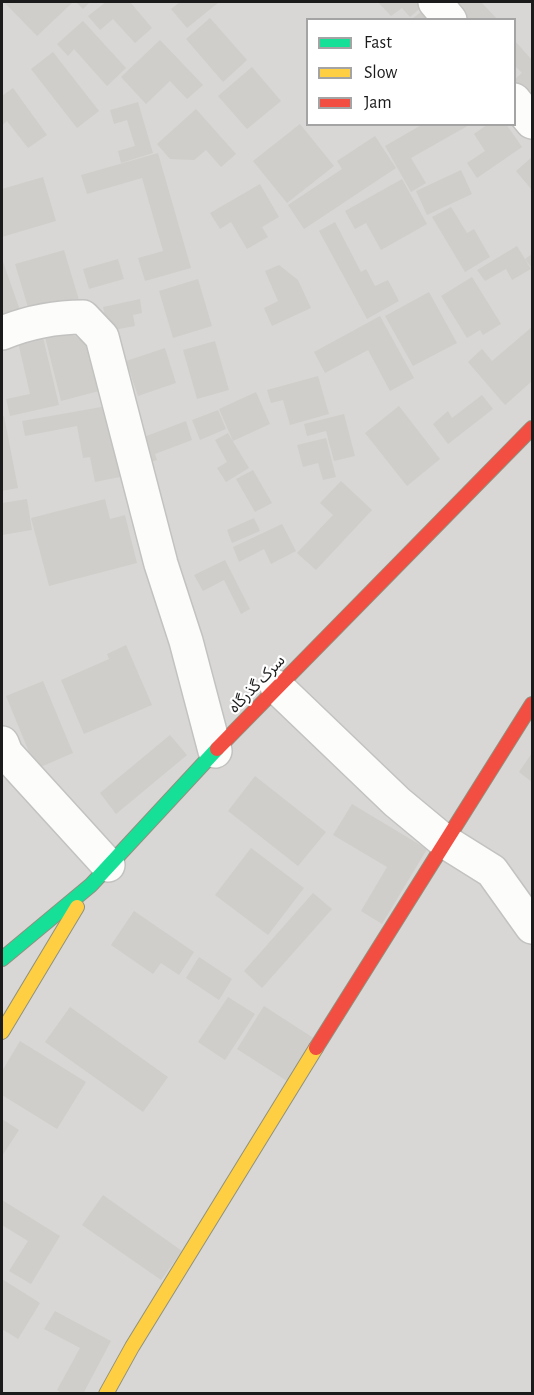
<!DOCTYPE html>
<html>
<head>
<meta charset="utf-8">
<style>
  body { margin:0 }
  #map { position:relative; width:534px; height:1395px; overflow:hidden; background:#eae8e4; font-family:"Alegreya Sans",sans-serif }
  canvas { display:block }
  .frame { position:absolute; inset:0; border:3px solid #1b1b1b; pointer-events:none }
  .legend { position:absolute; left:306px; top:18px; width:210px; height:108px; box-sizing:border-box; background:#fff; border:2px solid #a4a4a4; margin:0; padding:8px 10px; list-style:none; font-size:18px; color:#1b1b1b }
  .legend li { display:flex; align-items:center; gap:12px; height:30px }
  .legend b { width:30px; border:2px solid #a4a4a4 }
</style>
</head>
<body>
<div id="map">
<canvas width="534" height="1395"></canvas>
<div class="frame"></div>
<ul class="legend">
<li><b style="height:8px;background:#16e098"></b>Fast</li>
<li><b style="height:8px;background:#ffcf43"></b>Slow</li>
<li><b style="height:8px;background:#f24e42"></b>Jam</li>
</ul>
</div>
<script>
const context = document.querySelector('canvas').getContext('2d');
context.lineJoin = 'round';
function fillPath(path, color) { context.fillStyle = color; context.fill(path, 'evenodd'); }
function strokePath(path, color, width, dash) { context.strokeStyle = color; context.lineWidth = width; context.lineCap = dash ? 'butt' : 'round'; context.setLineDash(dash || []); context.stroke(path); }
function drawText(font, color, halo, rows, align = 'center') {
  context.font = font + ' "Alegreya Sans","Noto Sans Arabic",sans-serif'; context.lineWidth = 4.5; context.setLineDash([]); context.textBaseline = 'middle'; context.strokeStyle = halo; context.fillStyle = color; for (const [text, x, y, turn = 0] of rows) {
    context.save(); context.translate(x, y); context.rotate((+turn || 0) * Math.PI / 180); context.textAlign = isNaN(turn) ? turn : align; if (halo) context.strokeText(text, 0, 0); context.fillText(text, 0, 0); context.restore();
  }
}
const residential = new Path2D(`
  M2,2h530v1391h-530zM308,20h206v104h-206z`);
const building = new Path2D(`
  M4,2h69l-36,34z
  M76,2h14l-7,7z
  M106,2h24l22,26 -17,15 -22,-24 -13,11 -12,-14z
  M180,2h39l-32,26 -16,-19z
  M378,2h46l2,1 -16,14 -8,-9 -11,8z
  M446,2h35l17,18h-36z
  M427,7l10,13h-26z
  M210,18l37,42 -24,22 -37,-43z
  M83,21l43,47 -19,18 -33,-37 -6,7 -11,-12z
  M160,40l43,45 -16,14 -17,-18 -24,23 -25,-27z
  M514,40l18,20v29l-11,11 -7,-7v-13l8,-7 -8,-8z
  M53,52l46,59 -22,17 -46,-59z
  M252,67l29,34 -34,28 -29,-33z
  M13,88l34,47 -19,13 -21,-27 -5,4v-29z
  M138,102l15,51 -32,10 -3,-12 17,-5 -8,-26 -13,4 -4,-14z
  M196,109l40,45 -15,13 -15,-17 -12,10 -24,-1 -13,-15z
  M300,124l34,42 -47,37 -34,-42z
  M423,124h48l-60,34 15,25 -15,9 -26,-46z
  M488,124h18l16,23 -45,31 -10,-15 18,-12 -11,-17z
  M375,136l21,32 -92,61 -16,-24 54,-36 -5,-8z
  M158,153l33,115 -46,13 -7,-23 25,-7 -21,-73 -55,16 -6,-19z
  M532,157v33l-16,-19z
  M461,170l11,24 -45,21 -11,-24z
  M43,177l13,44 -54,16v-48z
  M402,179l25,45 -46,26 -15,-27 -11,6 -10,-18z
  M260,184l19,33 -17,10 6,10 -21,12 -16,-27 -11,7 -10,-16z
  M451,207l16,26 7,-4 16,28 -25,15 -33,-55z
  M335,222l26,50 5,-3 9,17 13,-6 11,21 -32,18 -48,-88z
  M517,246l14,23 -19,11 -6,-11 -21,12 -8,-11z
  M64,250l15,50 -49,14 -15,-50z
  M532,254v12l-1,1 -6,-8z
  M2,259l20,57 -20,7z
  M118,259l6,20 -35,10 -6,-20z
  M279,265l19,15 13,28 -39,18 -8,-18 14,-7 -13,-30z
  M472,277l29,47 -18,11 -3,-5 -13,8 -26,-42z
  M198,279l14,47 -39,12 -14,-47z
  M429,292l28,51 -44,23 -28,-50z
  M140,299l2,14 -9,2 2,11 -27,5 -5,-24z
  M380,316l34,62 -24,13 -22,-41 -43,23 -11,-21z
  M532,327v54l-27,24 -37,-43 14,-13 10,12z
  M58,330l17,6 18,13 10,41 -42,11 -17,-68z
  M42,333l17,72 -49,11 -4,-17 24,-5 -13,-56z
  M215,341l14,49 -32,9 -14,-49z
  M165,348l11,35 -38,13 -12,-35z
  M318,376l11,38 -39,11 -7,-25 -12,3 -4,-13z
  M256,392l14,32 -37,17 -14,-32z
  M482,395l11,14 -45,35 -15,-20 15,-13 4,7z
  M107,406l13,71 -25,5 -5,-25 -7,1 -6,-32 -52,10 -3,-15z
  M399,406l41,53 -33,27 -42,-53z
  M218,410l8,19 -26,11 -8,-20z
  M344,414l11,42 -21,5 -8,-30 -19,5 -3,-12z
  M4,416l14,72 -16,3v-74z
  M186,421l6,19 -37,14 2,6 -12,4 -9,-24z
  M228,433l21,35 -23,14 -9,-14 10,-6 -12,-22z
  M326,438l10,39 -13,3 -5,-17 -15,4 -6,-22z
  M253,470l19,33 -17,9 -19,-33z
  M341,481l31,29 -56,60 -19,-17 36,-38 -13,-12z
  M27,499l5,31 -30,5v-32z
  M105,499l5,20 15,-4 12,48 -88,23 -18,-68z
  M254,518l6,13 -28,12 -5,-13z
  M282,524l14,27 -25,13 -7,-15 -25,13 -6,-15z
  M225,560l25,49 -9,5 -17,-34 -21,11 -9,-16z
  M126,645l26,60 -68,29 -23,-54 48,-21 -2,-5z
  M43,681l30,72 -37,16 -30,-73z
  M170,735l17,20 -71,59 -16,-21z
  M532,753v29l-13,-10z
  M255,776l71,56 -28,34 -70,-55z
  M352,804l75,45 -45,75 -21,-13 26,-44 -54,-32z
  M251,848l53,40 -36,47 -53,-40z
  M313,893l19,16 -70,79 -18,-17z
  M134,911l60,41 -15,23 -18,-12 -8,11 -42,-29z
  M199,957l33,22 -13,21 -33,-22z
  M228,997l27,17 -30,46 -27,-18z
  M264,1006l51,33 -28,42 -50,-32z
  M70,1007l98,70 -25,35 -98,-70z
  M20,1041l66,41 -29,47 -55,-34v-24z
  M2,1119l17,11 -17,26z
  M103,1195l79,56 -21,29 -79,-55z
  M2,1200l58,36 -29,48 -22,-13 19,-30 -26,-16z
  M2,1279l38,24 -22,36 -16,-10z
  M55,1311l56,30 -28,53h-20l-6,-4 23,-42 -36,-19z`);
const street = new Path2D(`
  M435,2l15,18
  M514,100l18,22
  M2,333c27,-11 51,-16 81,-16l19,20 59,227 25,77 29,110
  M277,687l120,115 47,39 48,30 40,56
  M2,743l4,10 102,112`);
const fast = new Path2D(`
  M2,959l89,-74 126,-136`);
const slow = new Path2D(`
  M2,1032l75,-125
  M106,1394l26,-47 184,-299`);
const jam = new Path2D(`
  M217,749l315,-321
  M316,1048l216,-344`);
const streetNames = [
  ["سرک گذرگاه",257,684,-46]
];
fillPath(residential, '#d9d7d5');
fillPath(building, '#d0cecb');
strokePath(street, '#c2c2c0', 36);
strokePath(fast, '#8f917e', 16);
strokePath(slow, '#8f917e', 16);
strokePath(jam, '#8f917e', 16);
strokePath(street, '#fcfcfb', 33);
strokePath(fast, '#16e098', 14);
strokePath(slow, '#ffcf43', 14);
strokePath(jam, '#f24e42', 14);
drawText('16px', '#1b1b1b', '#fff', streetNames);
</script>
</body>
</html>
